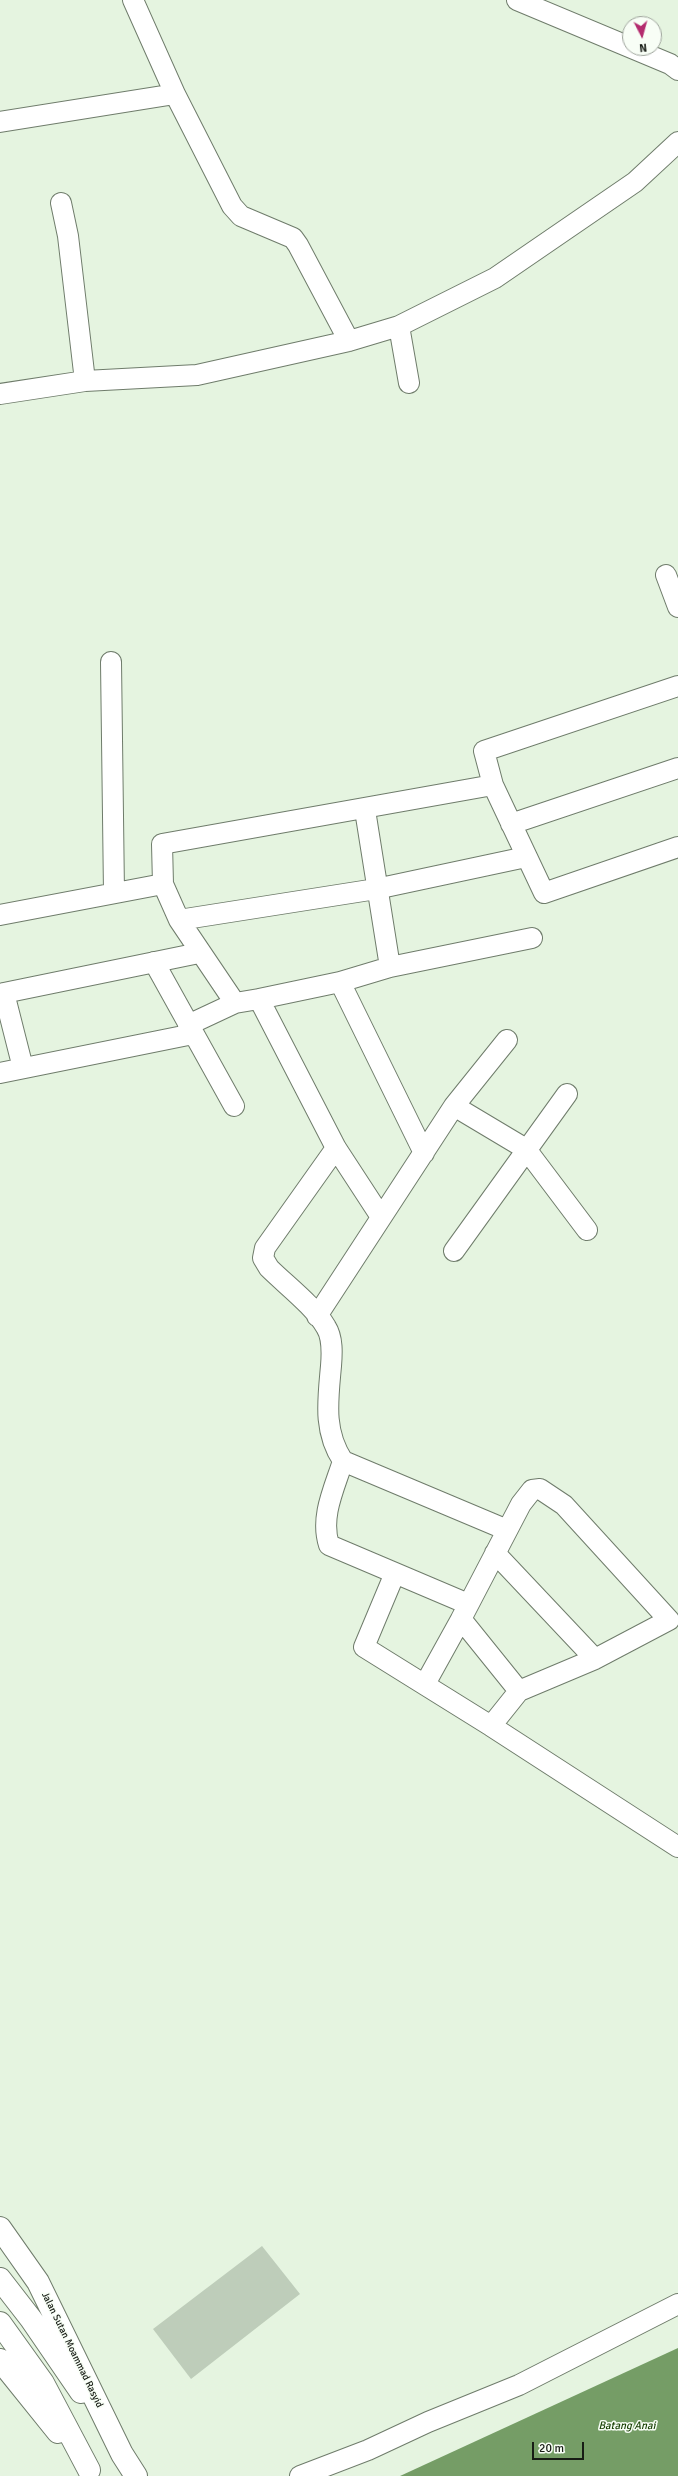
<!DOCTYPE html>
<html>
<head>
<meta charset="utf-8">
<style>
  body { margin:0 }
  #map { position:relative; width:678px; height:2476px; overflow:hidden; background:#e5f4e0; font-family:Signika,sans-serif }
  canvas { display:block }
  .north { position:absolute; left:622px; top:16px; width:40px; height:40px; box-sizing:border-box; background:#f8fef6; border:1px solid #9ea49c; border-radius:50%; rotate:174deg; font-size:11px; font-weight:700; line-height:16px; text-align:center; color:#171c15 }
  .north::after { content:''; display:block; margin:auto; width:14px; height:18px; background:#b42c6e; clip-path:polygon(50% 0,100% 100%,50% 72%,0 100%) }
  .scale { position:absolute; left:532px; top:2442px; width:52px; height:18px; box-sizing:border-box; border:2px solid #171c15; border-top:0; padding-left:5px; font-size:12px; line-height:14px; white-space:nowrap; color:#171c15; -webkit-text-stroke:3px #f8fef6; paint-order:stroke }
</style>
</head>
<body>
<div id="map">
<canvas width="678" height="2476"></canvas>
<div class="north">N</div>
<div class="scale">20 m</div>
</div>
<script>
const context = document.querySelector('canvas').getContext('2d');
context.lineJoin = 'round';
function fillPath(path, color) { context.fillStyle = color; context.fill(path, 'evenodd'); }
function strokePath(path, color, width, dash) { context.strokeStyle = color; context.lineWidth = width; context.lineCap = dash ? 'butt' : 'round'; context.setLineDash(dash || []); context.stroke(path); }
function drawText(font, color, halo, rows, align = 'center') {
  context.font = font + ' Signika,sans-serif'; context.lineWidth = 3; context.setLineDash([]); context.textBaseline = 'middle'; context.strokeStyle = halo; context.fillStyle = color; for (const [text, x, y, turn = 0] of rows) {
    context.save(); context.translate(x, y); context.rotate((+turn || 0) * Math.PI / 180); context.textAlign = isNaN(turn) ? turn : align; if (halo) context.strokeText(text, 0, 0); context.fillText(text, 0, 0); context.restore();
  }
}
const water = new Path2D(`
  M678,2348v128h-278z`);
const building = new Path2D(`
  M262,2246l38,48 -109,85 -38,-50z`);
const minor = new Path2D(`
  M133,0l42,94
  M517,0l153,64 8,6
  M0,122l175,-28 57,112 9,10 52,22 5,7 51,96
  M61,203l7,33 17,145
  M399,326l10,57
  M0,394l85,-13 112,-6 152,-34 50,-15 96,-48 140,-96 43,-40
  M666,575l12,32
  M111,662l3,231
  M493,785l-9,-34 194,-65
  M365,810l25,157
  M511,824l167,-56
  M0,915l163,-31
  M179,920l197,-31 150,-32
  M154,962l80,144
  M340,982l84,171
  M259,999l81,-17 50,-15 142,-29
  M188,1025l47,-22
  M23,1068l-19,-75 195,-40
  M0,1073l193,-39
  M454,1106l72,43 61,81
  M336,1148l-71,100 -2,10 6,10c17,17 45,38 57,59 7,11 6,27 5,39 -3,34 -8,65 12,95l164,69
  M381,1217l-45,-69 -77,-149 -24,4 -56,-83 -16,-36 -1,-40 331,-59 51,108 134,-46
  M454,1251l113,-157
  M317,1316l137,-210 53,-66
  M343,1461c-9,28 -23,56 -14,84l139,59
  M495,1553l100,106 74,-39 -105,-115 -24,-16 -8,1 -11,14 -60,115 58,72 -28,35 187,121
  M395,1573l-31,74 127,79
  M425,1684l36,-65
  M519,1691l76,-32
  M300,2476l68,-26 60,-28 91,-37 159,-81`);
const highway = new Path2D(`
  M0,2228l38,54 84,172 14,22
  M0,2279l31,40 50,73
  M0,2323l43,60 46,87
  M0,2360l58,72`);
const streetNames = [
  ["Jalan Sutan Moammad Rasyid",72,2350,64]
];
const waterNames = [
  ["Batang Anai",627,2426]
];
fillPath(water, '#759d66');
fillPath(building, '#becdba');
strokePath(minor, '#6f7c6b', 22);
strokePath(highway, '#6f7c6b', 24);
strokePath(minor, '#fff', 20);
strokePath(highway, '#fff', 22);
drawText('10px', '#171c15', '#f8fef6', streetNames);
drawText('italic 11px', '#163e02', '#f8fef6', waterNames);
</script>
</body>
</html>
